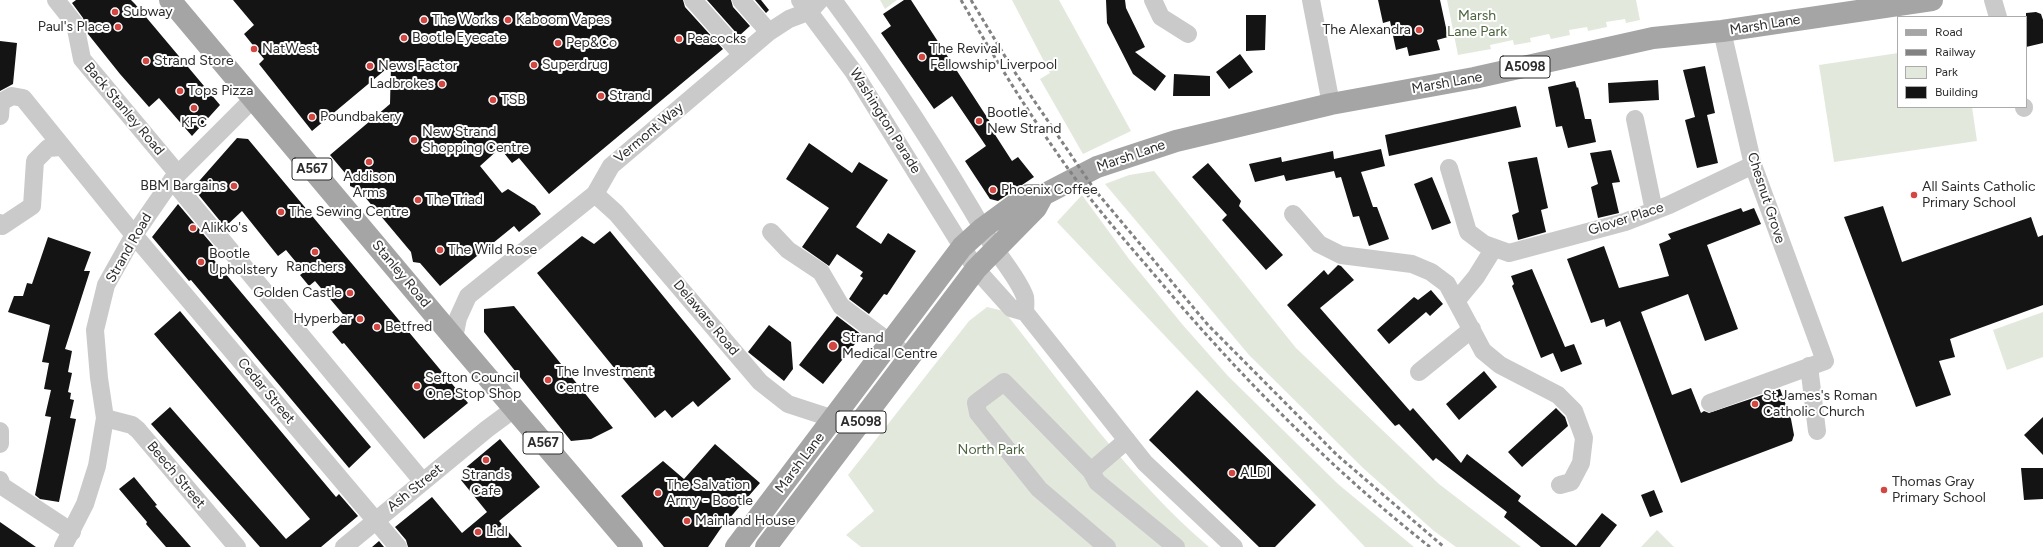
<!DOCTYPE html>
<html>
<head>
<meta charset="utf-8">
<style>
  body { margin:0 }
  #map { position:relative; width:2043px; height:547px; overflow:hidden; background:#fff; font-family:Figtree,sans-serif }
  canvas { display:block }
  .legend { position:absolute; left:1897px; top:16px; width:130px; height:92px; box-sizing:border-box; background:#fff; border:1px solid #ababab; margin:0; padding:5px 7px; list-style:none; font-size:12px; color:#2d2d2d }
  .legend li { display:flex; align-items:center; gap:8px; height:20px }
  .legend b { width:20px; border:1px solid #ababab }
</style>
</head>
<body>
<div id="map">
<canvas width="2043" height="547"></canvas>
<ul class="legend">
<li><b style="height:5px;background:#a5a5a5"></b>Road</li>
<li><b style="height:5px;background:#828282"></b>Railway</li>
<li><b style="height:11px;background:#e2e9dc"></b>Park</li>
<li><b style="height:11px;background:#141414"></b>Building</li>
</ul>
</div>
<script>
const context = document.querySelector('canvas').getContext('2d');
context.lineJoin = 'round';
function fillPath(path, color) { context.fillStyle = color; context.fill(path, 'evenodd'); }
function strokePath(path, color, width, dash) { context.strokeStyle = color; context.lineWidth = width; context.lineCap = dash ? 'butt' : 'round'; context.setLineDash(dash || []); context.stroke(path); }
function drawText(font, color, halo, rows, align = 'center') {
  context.font = font + ' Figtree,sans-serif'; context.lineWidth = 4; context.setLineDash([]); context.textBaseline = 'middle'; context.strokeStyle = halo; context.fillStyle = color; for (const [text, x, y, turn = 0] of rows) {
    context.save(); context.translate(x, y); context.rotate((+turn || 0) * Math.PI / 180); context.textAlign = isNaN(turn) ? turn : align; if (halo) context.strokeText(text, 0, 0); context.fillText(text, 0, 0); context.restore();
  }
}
const green = new Path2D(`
  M880,0h17l-12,9z
  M1012,0h47l72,131 -48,23 -43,-75 10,-6z
  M1447,0h189l4,20 -14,3 -1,-4 -19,3 1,5 -19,4 -1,-4 -18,3 1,5 -19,4 -2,-5 -19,4 1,4 -17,3 -1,-5 -23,5 1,4 -33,6z
  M1898,53v54h74l5,34 -143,21 -15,-97z
  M1154,171l142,177 143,136 82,63h-65l-22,-16 -71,-63 -114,-113 -144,-171 24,-9z
  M1082,195l47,64 53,65 46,52 110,108 76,63h-49l-308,-325z
  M987,307l17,4c64,81 126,168 205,236h-348l-15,-12 28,-24 -26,-36 121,-154z
  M2043,312v45l-36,13 -14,-40z
  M1657,530l17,17h-33z`);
const building = new Path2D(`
  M76,0h55l4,4 85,101 -28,31 -33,-38 -10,9 -29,-33 -32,-40 -5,-16 -11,-15z
  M233,0h450l2,7 38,42 -174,145 -30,-36 -7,5 -12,-15 -20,18 22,27 6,-4 27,17 6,8 -22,18 -5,-6 -74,60 -20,-23 -7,-1 -2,-10 -52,-62 -9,-4v-7l-20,-24 60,-51 1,-39 -79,66 -53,-67 5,-5 -20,-25 10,-9z
  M707,0h24l2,7 17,19 -11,10z
  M755,0h6l8,10 -3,3z
  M904,0h7l83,128 -2,2 20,31 6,-4 16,20 -36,24 -8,-2 -25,-38 21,-15 -34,-50 -18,13 -53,-76 10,-7 -8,-12z
  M1106,0h19l1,8 19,39 -10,5 31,24 -11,15 -22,-17 -26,-51z
  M1378,0h62l8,37 -11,3 3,10 -31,6 -2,-9 -11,3 -6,-29 -7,2z
  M2036,12l5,2 2,6v23l-17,4v-34z
  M1246,15h20l-1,35 -19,1z
  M0,41l17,2 -4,41 -13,7z
  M1240,54l13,18 -24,17 -13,-17z
  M1705,66l10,47 -8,2 11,48 -21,5 -12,-48 10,-3 -12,-47z
  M1174,74l36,2v20h-37z
  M1658,80l1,20 -50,3 -1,-20z
  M1575,81l2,7 1,-1 7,32h6l5,23 -28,6 -6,-22 -6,1 -8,-40z
  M1516,106l5,21 -132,29 -4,-21z
  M237,138l11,1 220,264 -44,36 -80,-96 -2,1 -10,-12 15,-13 -32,-38 -6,5 -9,-11 4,-3 -18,-22 -8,6 -36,-45 -17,16 -32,-39z
  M809,143l43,30 7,-11 29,18 -32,47 25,17 7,-11 28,18 -29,44 -3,-1 -15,20 -20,-15 14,-21 -3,-2 3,-4 -26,-18 -8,12 -27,-19 27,-39 -43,-29z
  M1381,149l4,17 -24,6 12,35h4l12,32 -20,7 -10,-30 -6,1 -12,-40 -5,1 -2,-7 -48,10 -2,-6 -29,7 -6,-18 32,-7 1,5 51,-11 1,8z
  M1611,150l9,32 -8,1 7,30 -21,5 -7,-31 7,-3 -8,-31z
  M1537,157l11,51 -7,2 5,22 -28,8 -6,-25 7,-3 -11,-50z
  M1208,163l33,38 -2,5 44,49 -17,15 -44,-50 5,-5 -35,-38z
  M1432,177l19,46 -19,7 -18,-46z
  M178,204l43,51 -7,5 157,187 -22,21 -158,-188 -2,1 -37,-44z
  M1883,206l19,56 129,-45 7,20 5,-2v70l-93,34 5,18 -16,4 12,34 -35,12 -72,-190z
  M1741,208l2,4 11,-4 7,16 -54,21 31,84 -33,12 -17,-47 -47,18 31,83 19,-7 10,25 3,-2 5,2 71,-24 11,30 3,16 -2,6 -111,42 -61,-162 -14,6 -2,-8 -13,4 -24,-64 37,-13 15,42 50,-12 -10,-32 12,-5 -3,-5z
  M610,231l121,148 -33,28 -5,-6 -21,17 -7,-8 -10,8 -118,-145 45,-37 12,8z
  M48,237l43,15 -7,19h6l-25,78 7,2 -4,21 4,1 -4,19 3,1 -1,6 4,1 -4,18 6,1 -17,83 -19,-3 -5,-4 16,-78 -6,-1 6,-26 -7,-1 5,-26 -7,-1 8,-37 -42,-13 6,-16h9l4,-13 5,1z
  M1338,265l3,1 13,14 -34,28 90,103 3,-3 48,55 6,-9 54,42 -3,5 58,45 26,-33 15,12 -17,22h-59l-37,-30 3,-5 -71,-54 -3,3 -34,-37 -4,2 -108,-121 37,-35 4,5z
  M1532,269l33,78 9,-3 8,20 -21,8 -8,-19 -12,5 -29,-72 2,-2 -3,-8z
  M1431,290l12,14 -13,12 -4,-4 -37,32 -12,-14 37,-33 4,3z
  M514,306l99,122 -22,11 -20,2 -87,-109v-23z
  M180,311l156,186 3,-3 19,22 -37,31h-61l-109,-123 19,-17 116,132 24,-20 -156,-185z
  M837,316l25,19 -39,49 -24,-19z
  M769,325l22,17 2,27 -9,12 -36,-29z
  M1484,371l13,16 -38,33 -13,-16z
  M1197,390l119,115 -41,42h-16l-110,-107z
  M1556,408l9,9 3,9 -46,41 -14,-15z
  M2043,417v38l-19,-20z
  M500,439l40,48 -41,34 23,26h-114l-2,-7 -11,-13 37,-30 30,36 25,-21 -26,-32 6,-5 -4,-5z
  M715,444l45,39 -39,45 -13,19h-44l-43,-51 42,-35 21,18z
  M2021,468h22v31l-19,1z
  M134,477l23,28 -2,1 36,41h-25l-20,-23 1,-2 -28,-33z
  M1654,490l9,22 -13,5 -9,-22z
  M0,522l36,25h-36z
  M379,541l5,6h-12z`);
const minor = new Path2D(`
  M56,0l19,24 7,35 96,115
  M693,0l49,55
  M741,0l28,32
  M800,0l53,71 123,198 35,39 14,4 120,151 89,84
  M833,0c57,77 109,158 157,241 10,17 29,38 35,56 1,5 0,11 0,15
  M1153,0l8,17 27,17
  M1311,0l20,104
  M1993,0l5,17
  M2024,107v1
  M0,116l1,-14 11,-6 11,2 111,137 264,312
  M1635,119l19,92
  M1449,168l19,64 16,12 25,9 116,-31 44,-17 84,-40
  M172,180l251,302
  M595,194l21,19 144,169 28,22 46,15
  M1293,214l26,30 22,11 71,9 19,8 16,12 36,67 17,14 58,30 16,16 10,27 -3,25 -10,19 -11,3
  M0,223l2,3 30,-20 3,-45 13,-13 13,-1
  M771,232l17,18 33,22 20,34 68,51
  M1457,300l19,-23 18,-29
  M454,338l4,-20 10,-22 127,-102 16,-28 131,-111 27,-23 20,-13 21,-8 10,-11
  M1809,366l8,65
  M1419,372l53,-43
  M1710,403l115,-42 -72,-196 -31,-134
  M105,418l27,7 6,5 99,117
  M0,431v13
  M1091,471l36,-31
  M0,480l2,6 70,46
  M63,547l22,-43 12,-38 8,-48 -6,-40 -4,-48 11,-45 28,-50 38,-55 81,-81
  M344,547l143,-118 27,-20
  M1107,547l-68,-58 -61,-76 -2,-10 28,-21 87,89 6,11 79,65`);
const major = new Path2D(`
  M170,0l284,338 178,209
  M736,547l226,-300 21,-19 45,-33h15l54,-28 79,-26 155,-37 143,-26 179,-40 69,-7 210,-31
  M766,547l210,-278 60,-61 7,-13`);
const rail = new Path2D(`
  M961,0c38,66 79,132 125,193 24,31 51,61 77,92 81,95 168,184 267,262
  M971,0l41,68 82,121 114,136 129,130 107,92`);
const markers = [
  [115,12,4,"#d24741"],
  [424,20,4,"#d24741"],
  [508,20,4,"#d24741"],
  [118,27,4,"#d24741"],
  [1419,30,4,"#d24741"],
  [404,38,4,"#d24741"],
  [679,39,4,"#d24741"],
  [558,43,4,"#d24741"],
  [254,49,4,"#d24741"],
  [922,57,4,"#d24741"],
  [146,61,4,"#d24741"],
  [534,65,4,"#d24741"],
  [370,66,4,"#d24741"],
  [442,84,4,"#d24741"],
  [180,91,4,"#d24741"],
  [601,96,4,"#d24741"],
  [493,100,4,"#d24741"],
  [194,108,4,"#d24741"],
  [312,117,4,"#d24741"],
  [979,121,4,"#d24741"],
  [414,140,4,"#d24741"],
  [369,162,4,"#d24741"],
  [234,186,4,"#d24741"],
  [993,190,4,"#d24741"],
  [1914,195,4,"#d24741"],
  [418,200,4,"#d24741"],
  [281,212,4,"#d24741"],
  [193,228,4,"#d24741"],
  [440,250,4,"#d24741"],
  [315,252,4,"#d24741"],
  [201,262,4,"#d24741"],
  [350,293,4,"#d24741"],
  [360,319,4,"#d24741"],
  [377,327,4,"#d24741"],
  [833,346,5,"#d24741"],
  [548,380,4,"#d24741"],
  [417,386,4,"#d24741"],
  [1755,404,4,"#d24741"],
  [486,460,4,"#d24741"],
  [1232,473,4,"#d24741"],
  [1884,490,4,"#d24741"],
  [658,493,4,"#d24741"],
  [687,521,4,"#d24741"],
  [478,532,4,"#d24741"]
];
const shields = [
  [1525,67,50],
  [312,169,40],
  [861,422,50],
  [543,443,40]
];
const shieldNames = [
  ["A5098",1525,67],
  ["A567",312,169],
  ["A5098",861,422],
  ["A567",543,443]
];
const poiNames = [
  ["Subway",123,12],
  ["The Works",432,20],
  ["Kaboom Vapes",516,20],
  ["Paul's Place",110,27,"right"],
  ["The Alexandra",1411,30,"right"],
  ["Bootle Eyecate",412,38],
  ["Peacocks",687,39],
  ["Pep&Co",566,43],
  ["NatWest",262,49],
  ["The Revival",930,49],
  ["Fellowship Liverpool",930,65],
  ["Strand Store",154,61],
  ["Superdrug",542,65],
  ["News Factor",378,66],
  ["Ladbrokes",434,84,"right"],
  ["Tops Pizza",188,91],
  ["Strand",609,96],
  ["TSB",501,100],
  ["Bootle",987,113],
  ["New Strand",987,129],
  ["Poundbakery",320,117],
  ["KFC",194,123,"center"],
  ["New Strand",422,132],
  ["Shopping Centre",422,148],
  ["Addison",369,177,"center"],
  ["Arms",369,193,"center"],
  ["BBM Bargains",226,186,"right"],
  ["All Saints Catholic",1922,187],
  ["Primary School",1922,203],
  ["Phoenix Coffee",1001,190],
  ["The Triad",426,200],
  ["The Sewing Centre",289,212],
  ["Alikko's",201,228],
  ["The Wild Rose",448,250],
  ["Bootle",209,254],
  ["Upholstery",209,270],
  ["Ranchers",315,267,"center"],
  ["Golden Castle",342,293,"right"],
  ["Hyperbar",352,319,"right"],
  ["Betfred",385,327],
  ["Strand",842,338],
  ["Medical Centre",842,354],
  ["The Investment",556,372],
  ["Centre",556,388],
  ["Sefton Council",425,378],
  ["One Stop Shop",425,394],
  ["St James's Roman",1763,396],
  ["Catholic Church",1763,412],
  ["ALDI",1240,473],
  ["Strands",486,475,"center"],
  ["Cafe",486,491,"center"],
  ["Thomas Gray",1892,482],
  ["Primary School",1892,498],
  ["The Salvation",666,485],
  ["Army - Bootle",666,501],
  ["Mainland House",695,521],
  ["Lidl",486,532]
];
const parkNames = [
  ["Marsh",1477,16],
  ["Lane Park",1477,32],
  ["North Park",991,450]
];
const streetNames = [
  ["Marsh Lane",1765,25,-9],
  ["Marsh Lane",1447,83,-10],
  ["Back Stanley Road",124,109,50],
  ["Washington Parade",885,121,58],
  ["Vermont Way",649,133,-40],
  ["Marsh Lane",1131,156,-19],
  ["Chesnut Grove",1766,198,72],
  ["Glover Place",1626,219,-18],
  ["Strand Road",129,248,-60],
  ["Stanley Road",401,274,50],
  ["Delaware Road",706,318,50],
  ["Cedar Street",266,391,50],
  ["Marsh Lane",800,463,-53],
  ["Beech Street",176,475,50],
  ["Ash Street",415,488,-39]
];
fillPath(green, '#e2e9dc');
fillPath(building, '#141414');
strokePath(minor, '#cacaca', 18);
strokePath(major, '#a5a5a5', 22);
strokePath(rail, '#828282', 3, [4, 3]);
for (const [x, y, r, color] of markers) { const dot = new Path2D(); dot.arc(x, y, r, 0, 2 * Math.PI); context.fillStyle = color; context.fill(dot); strokePath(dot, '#fff', 1.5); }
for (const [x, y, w] of shields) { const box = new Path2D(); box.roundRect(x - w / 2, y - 11, w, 22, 3); context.fillStyle = '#fff'; context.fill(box); strokePath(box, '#2d2d2d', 1); }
drawText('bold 13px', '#2d2d2d', null, shieldNames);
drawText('14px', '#2d2d2d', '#fff', poiNames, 'left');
drawText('14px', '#4d6440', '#fff', parkNames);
drawText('14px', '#2d2d2d', '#fff', streetNames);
</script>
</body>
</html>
